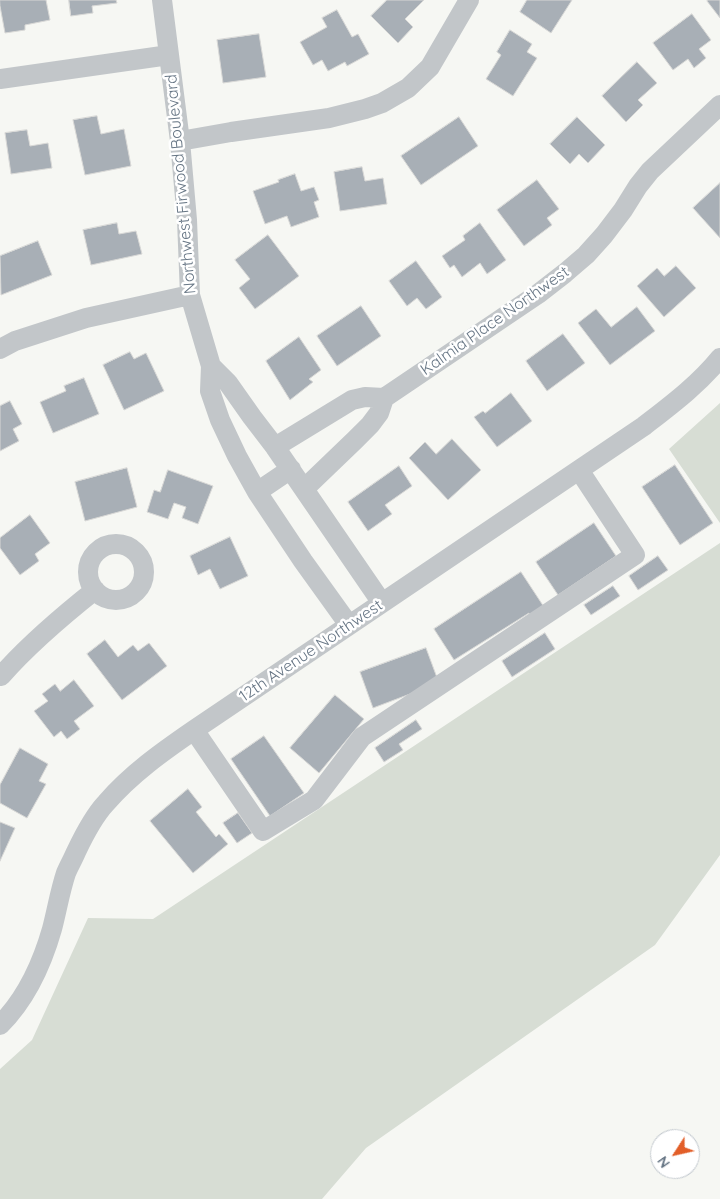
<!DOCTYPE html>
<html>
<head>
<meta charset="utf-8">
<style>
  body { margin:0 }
  #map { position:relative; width:720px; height:1199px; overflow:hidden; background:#f6f7f3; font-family:Quicksand,sans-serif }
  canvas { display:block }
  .north { position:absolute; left:650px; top:1129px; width:50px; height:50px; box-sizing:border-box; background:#fff; border:1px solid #c2c8ce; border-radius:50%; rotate:235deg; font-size:14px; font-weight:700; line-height:20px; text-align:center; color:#667584 }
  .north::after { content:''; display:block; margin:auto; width:18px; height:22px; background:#e25e28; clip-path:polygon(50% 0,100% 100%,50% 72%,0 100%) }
</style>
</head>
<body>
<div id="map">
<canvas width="720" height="1199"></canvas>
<div class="north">N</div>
</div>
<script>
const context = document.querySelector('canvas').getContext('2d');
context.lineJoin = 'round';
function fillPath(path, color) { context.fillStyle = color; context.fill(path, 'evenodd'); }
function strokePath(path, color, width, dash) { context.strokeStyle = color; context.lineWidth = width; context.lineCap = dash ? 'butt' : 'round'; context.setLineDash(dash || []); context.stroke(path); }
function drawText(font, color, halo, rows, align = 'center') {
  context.font = font + ' Quicksand,sans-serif'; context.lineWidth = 5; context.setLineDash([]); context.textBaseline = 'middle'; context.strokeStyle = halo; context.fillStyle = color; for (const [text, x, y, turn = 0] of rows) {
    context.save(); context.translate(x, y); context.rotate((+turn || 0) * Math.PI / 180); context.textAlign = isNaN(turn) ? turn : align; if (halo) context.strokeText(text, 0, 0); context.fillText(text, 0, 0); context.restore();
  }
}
const green = new Path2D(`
  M720,403v120l-51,-74z
  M720,543v312l-65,90 -289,203 -44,51h-322v-130l32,-29 56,-122 65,1z`);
const building = new Path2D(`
  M0,0h46l4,20 -25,5v5l-20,3 -5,-27z
  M69,0h47l1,3 -25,3 1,7 -22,3z
  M387,0h37l-19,19 8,8 -15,16 -27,-27z
  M527,0h45l-21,33 -31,-21z
  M708,0h12v18l-13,-17z
  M337,10l15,27 6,-3 11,20 -22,12 -2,-4 -17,9 -6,-11 -9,5 -13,-23 27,-15 -5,-9z
  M692,14l19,26 -12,9 7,9 -12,10 -6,-9 -15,11 -20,-27z
  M510,30l22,14 -5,8 10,6 -24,38 -27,-17 15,-24 -4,-3z
  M259,34l7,43 -43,6 -6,-43z
  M637,62l20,21 -19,17 5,5 -17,17 -24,-26z
  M97,116l4,18 23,-5 7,37 -46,9 -12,-55z
  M459,117l19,29 -57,39 -20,-29z
  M577,117l28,28 -17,18 -9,-9 -9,10 -20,-20z
  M27,130l3,16 18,-3 4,25 -41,6 -6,-41z
  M362,167l3,14 18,-3 4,26 -47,7 -6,-39z
  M295,174l6,17 13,-4 5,13 -5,2 5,15 -28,10 -4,-11 -22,8 -12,-33 26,-9 -1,-2z
  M537,180l22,29 -12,9 5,7 -28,21 -27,-36z
  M720,183v55l-27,-30z
  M117,223l2,11 17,-3 6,23 -51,11 -8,-35z
  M480,223l26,37 -19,14 -7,-11 -18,14 -8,-12 -4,3 -8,-12 23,-16 -2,-4z
  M268,235l31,41 -44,33 -16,-21 11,-9 -15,-19z
  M38,241l14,34 -51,20 -1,-39z
  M416,261l26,36 -16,12 -9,-11 -10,8 -18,-25z
  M676,266l20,22 -32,29 -27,-31 20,-18 7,8z
  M361,306l20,30 -44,30 -20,-30z
  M637,307l18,24 -45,34 -32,-42 18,-14 15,18z
  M563,334l22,29 -38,28 -21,-30z
  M299,337l22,33 -12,9 4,3 -23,18 -24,-39z
  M130,352l4,7 12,-6 18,38 -40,19 -21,-45z
  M84,378l15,36 -46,19 -13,-31 26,-11 -2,-5z
  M511,393l21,28 -35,26 -23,-30 9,-6 2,2z
  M10,401l12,23 -9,5 6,12 -19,10v-45z
  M452,439l29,31 -33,30 -39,-42 16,-16 11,12z
  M675,465l38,58 -33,22 -38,-58z
  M399,466l13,20 -27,19 7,9 -24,17 -20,-29z
  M127,468l10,39 -52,14 -10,-39z
  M168,470l45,16 -15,38 -16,-6 4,-11 -12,-4 -6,16 -21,-7 7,-22 6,2z
  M30,515l20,28 -15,11 4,7 -19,14 -20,-27v-10z
  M594,523l22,33 -58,39 -22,-33z
  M230,537l18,39 -28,13 -10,-20 -12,6 -8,-19z
  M658,556l10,14 -30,20 -9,-14z
  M521,572l23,35 -14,8 -1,-2 -75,47 -20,-31z
  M613,586l7,10 -29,19 -7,-10z
  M545,633l10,16 -43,28 -10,-16z
  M105,640l13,17 15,-12 5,6 11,-8 18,23 -45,34 -35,-46z
  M426,648l13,35 -66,25 -13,-36z
  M74,680l20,26 -20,15 6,8 -13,10 -6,-8 -7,6 -20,-26 14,-10 -6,-7 13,-10 5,7z
  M335,695l29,24 -45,54 -29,-25z
  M416,720l6,9 -23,15 4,6 -19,12 -9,-14z
  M264,736l40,57 -34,23 -39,-57z
  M20,748l28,16 -9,17 7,3 -19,34 -27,-15v-18z
  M188,789l14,18 -6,5 20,25 3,-3 9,10 -35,29 -43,-52z
  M238,813l14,20 -15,10 -14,-20z
  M0,822l15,6 -15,33z`);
const minor = new Path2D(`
  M162,0l18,141 7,79 3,75 21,71 -1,25 10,29 17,36 20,36 46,69 46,64
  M0,79l169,-24
  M180,141l51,-9 98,-14 36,-9 17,-6 26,-15 22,-21 39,-67
  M0,349l15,-8 71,-23 104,-23
  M211,366l17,17 24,34 23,30 107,156
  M275,447l77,-47 13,-3 19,1
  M304,489l51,-49 15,-15 9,-12 5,-15 154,-104 27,-21 21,-18 18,-20 19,-25 15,-24 12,-15 70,-66
  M257,492l34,-23
  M88 572a28 28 0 1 1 56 0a28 28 0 1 1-56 0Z
  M1,676c28,-32 60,-59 94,-86
  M194,730l69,101 51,-31 48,-63 273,-182 -56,-85
  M0,1025c26,-26 42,-61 52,-96 5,-19 8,-38 14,-56 3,-7 7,-14 10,-21 8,-17 17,-35 30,-49 25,-29 56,-51 88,-73l450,-304c27,-21 54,-41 76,-68`);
const streetNames = [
  ["Northwest Firwood Boulevard",181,184,-95],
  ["Kalmia Place Northwest",495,321,-35],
  ["12th Avenue Northwest",311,651,-34]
];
fillPath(green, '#d7ddd4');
fillPath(building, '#a8afb6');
strokePath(building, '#d8d8d6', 1);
strokePath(minor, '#c2c6c9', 20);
drawText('16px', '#667584', '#fff', streetNames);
</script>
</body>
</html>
